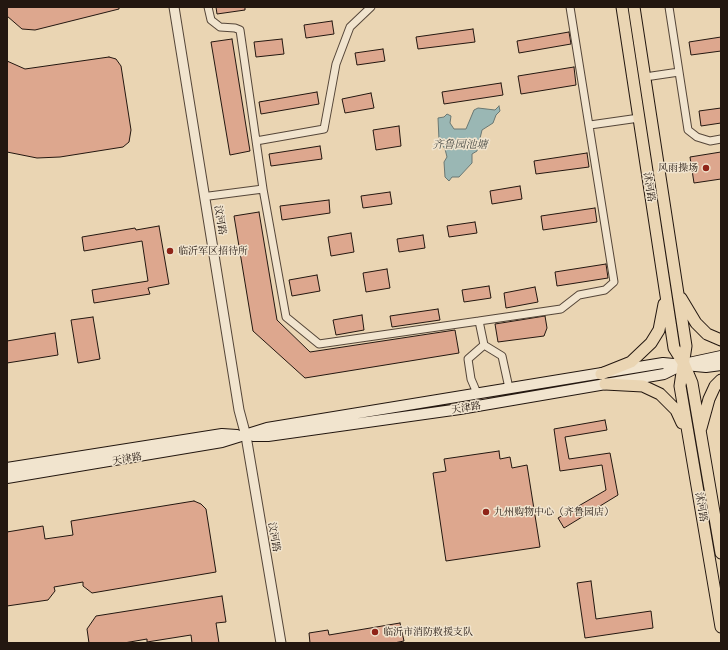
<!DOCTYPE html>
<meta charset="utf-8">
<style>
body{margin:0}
#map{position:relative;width:728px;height:650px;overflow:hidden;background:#ead5b3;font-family:"Libre Caslon Text",serif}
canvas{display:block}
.frame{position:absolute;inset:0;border:8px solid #231710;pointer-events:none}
</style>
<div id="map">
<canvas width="728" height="650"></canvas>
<div class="frame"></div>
</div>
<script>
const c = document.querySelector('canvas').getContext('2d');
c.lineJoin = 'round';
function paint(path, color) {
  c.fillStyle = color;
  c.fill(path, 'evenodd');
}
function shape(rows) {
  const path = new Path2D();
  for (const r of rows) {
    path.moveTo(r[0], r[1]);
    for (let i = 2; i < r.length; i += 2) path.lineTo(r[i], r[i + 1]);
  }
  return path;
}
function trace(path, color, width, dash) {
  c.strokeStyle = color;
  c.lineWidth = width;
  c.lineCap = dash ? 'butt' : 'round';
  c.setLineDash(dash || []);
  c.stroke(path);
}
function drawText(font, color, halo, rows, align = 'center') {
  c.font = font + ' "Libre Caslon Text","Noto Serif SC",serif';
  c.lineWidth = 3;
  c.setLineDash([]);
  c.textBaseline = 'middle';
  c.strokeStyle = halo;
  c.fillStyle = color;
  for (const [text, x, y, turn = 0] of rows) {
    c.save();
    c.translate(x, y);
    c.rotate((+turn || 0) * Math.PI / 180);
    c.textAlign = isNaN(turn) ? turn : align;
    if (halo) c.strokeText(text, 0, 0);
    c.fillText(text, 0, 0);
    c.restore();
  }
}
const water = shape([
 [499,106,500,111,496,115,493,123,482,130,477,151,472,154,472,163,459,177,452,177,449,181,445,177,444,162,447,157,445,149,439,140,438,118,444,117,447,114,451,116,450,123,454,129,466,129,474,110,478,108,495,110,499,106]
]);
paint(water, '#9ab7b4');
trace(water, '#6a7772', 1);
const building = shape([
 [7,7,119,7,119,9,35,30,22,29,7,16,7,7],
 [216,7,245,7,245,10,217,14,216,7],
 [332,21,334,34,306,38,304,25,332,21],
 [473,29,475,42,418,49,416,37,473,29],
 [569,32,571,44,519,53,517,41,569,32],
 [721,37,721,51,691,55,689,42,721,37],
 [232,39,250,151,230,155,211,42,232,39],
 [282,39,284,54,256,57,254,42,282,39],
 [383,49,385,61,357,65,355,53,383,49],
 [109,57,116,59,121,66,131,130,129,142,123,147,60,157,37,158,7,152,7,61,25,69,109,57],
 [574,67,576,85,521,94,518,76,574,67],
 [501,83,503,95,444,104,442,92,501,83],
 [317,92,319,104,261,114,259,102,317,92],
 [371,93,374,108,345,113,342,99,371,93],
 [721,108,721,123,701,126,699,111,721,108],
 [399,126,401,146,376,150,373,130,399,126],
 [320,146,322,159,271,166,269,154,320,146],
 [721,152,721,179,694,183,690,157,721,152],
 [587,153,589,167,536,174,534,161,587,153],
 [520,186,522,199,492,204,490,191,520,186],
 [390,192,392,204,363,208,361,196,390,192],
 [329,200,330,213,282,220,280,206,329,200],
 [595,208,597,222,543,230,541,216,595,208],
 [259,212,277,320,310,352,455,330,459,353,305,378,253,331,234,216,259,212],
 [475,222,477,233,449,237,447,226,475,222],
 [159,226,169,284,148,288,150,294,94,303,92,290,148,281,142,241,84,251,82,237,135,228,136,230,159,226],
 [351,233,354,252,331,256,328,237,351,233],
 [423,235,425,248,399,252,397,239,423,235],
 [606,264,608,278,557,286,555,272,606,264],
 [387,269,390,288,366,292,363,273,387,269],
 [317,275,320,291,292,296,289,280,317,275],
 [489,286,491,298,464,302,462,290,489,286],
 [535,287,538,302,506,308,504,293,535,287],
 [438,309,440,320,392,327,390,316,438,309],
 [362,315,364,330,336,335,333,320,362,315],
 [545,316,547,328,544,336,498,342,495,324,545,316],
 [93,317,100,359,78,363,71,320,93,317],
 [55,333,58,355,7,363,7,341,55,333],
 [605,420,607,430,565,437,569,459,610,453,618,495,564,528,558,518,606,490,602,465,560,471,554,429,605,420],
 [499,451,500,459,510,457,512,468,527,465,540,547,446,561,433,473,446,471,444,459,499,451],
 [194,501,201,504,206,509,216,572,92,593,83,586,83,582,54,587,55,591,48,600,7,606,7,532,43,526,45,539,73,535,71,521,194,501],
 [591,581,596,619,651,611,653,628,585,638,577,583,591,581],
 [222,596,226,622,216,623,219,643,192,643,191,635,147,642,147,639,124,643,89,643,87,629,96,616,222,596],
 [400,623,404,641,394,643,310,643,309,633,328,630,329,635,400,623]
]);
paint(building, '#dda78e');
trace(building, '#231710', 1);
const minor = shape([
 [208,7,211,20,220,27,235,28,240,30,263,189],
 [669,7,688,130,697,137,710,141,721,139],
 [645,77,679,72],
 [590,125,639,118],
 [256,141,324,129,336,64,350,27,371,7],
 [209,196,263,189,286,317,319,344,479,321,484,345,468,359,471,379,477,393],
 [479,321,561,309,579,295,605,290,614,282,570,7],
 [484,345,502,356,509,388]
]);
const tertiary = shape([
 [174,7,239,410,246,436,281,643]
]);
const secondary = shape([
 [253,436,268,436,460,409,664,374,684,364,721,356],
 [7,468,222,434,237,435],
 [7,478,222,442,267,428,663,363,706,367,721,365]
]);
const primary = shape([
 [622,7,674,348,684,364,692,383,721,553],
 [634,7,686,346,680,386,721,627],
 [681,298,696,323,707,334,721,340],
 [601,374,631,362,651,343,659,330,664,304],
 [605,384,643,386,660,394,676,410,682,423],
 [701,428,709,399,715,386,721,380]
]);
trace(minor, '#554639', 9);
trace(tertiary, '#554639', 11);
trace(secondary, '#231710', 12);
trace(primary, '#231710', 13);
trace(minor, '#f1e4ce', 7);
trace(tertiary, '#f1e4ce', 9);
trace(secondary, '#f1e4ce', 10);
trace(primary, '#ead5b3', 11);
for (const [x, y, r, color] of [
 [706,168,4,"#8f2418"],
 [170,251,4,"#8f2418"],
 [486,512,4,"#8f2418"],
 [375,632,4,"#8f2418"]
]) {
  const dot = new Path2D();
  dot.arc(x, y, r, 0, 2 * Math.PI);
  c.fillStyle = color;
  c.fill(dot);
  trace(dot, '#f1e4ce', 1.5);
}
drawText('10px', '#231710', '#f1e4ce', [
 ["风雨操场",698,168,"right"],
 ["临沂军区招待所",178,251],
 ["九州购物中心（齐鲁园店）",494,512],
 ["临沂市消防救援支队",383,632]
], 'left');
drawText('10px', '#231710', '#f1e4ce', [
 ["沭河路",649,187,81],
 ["汶河路",220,220,81],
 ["天津路",466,408,-9],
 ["天津路",127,459,-10],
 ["沭河路",701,507,80],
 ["汶河路",274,537,80]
]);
drawText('italic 11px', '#4d4f49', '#f1e4ce', [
 ["齐鲁园池塘",460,145]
]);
</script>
